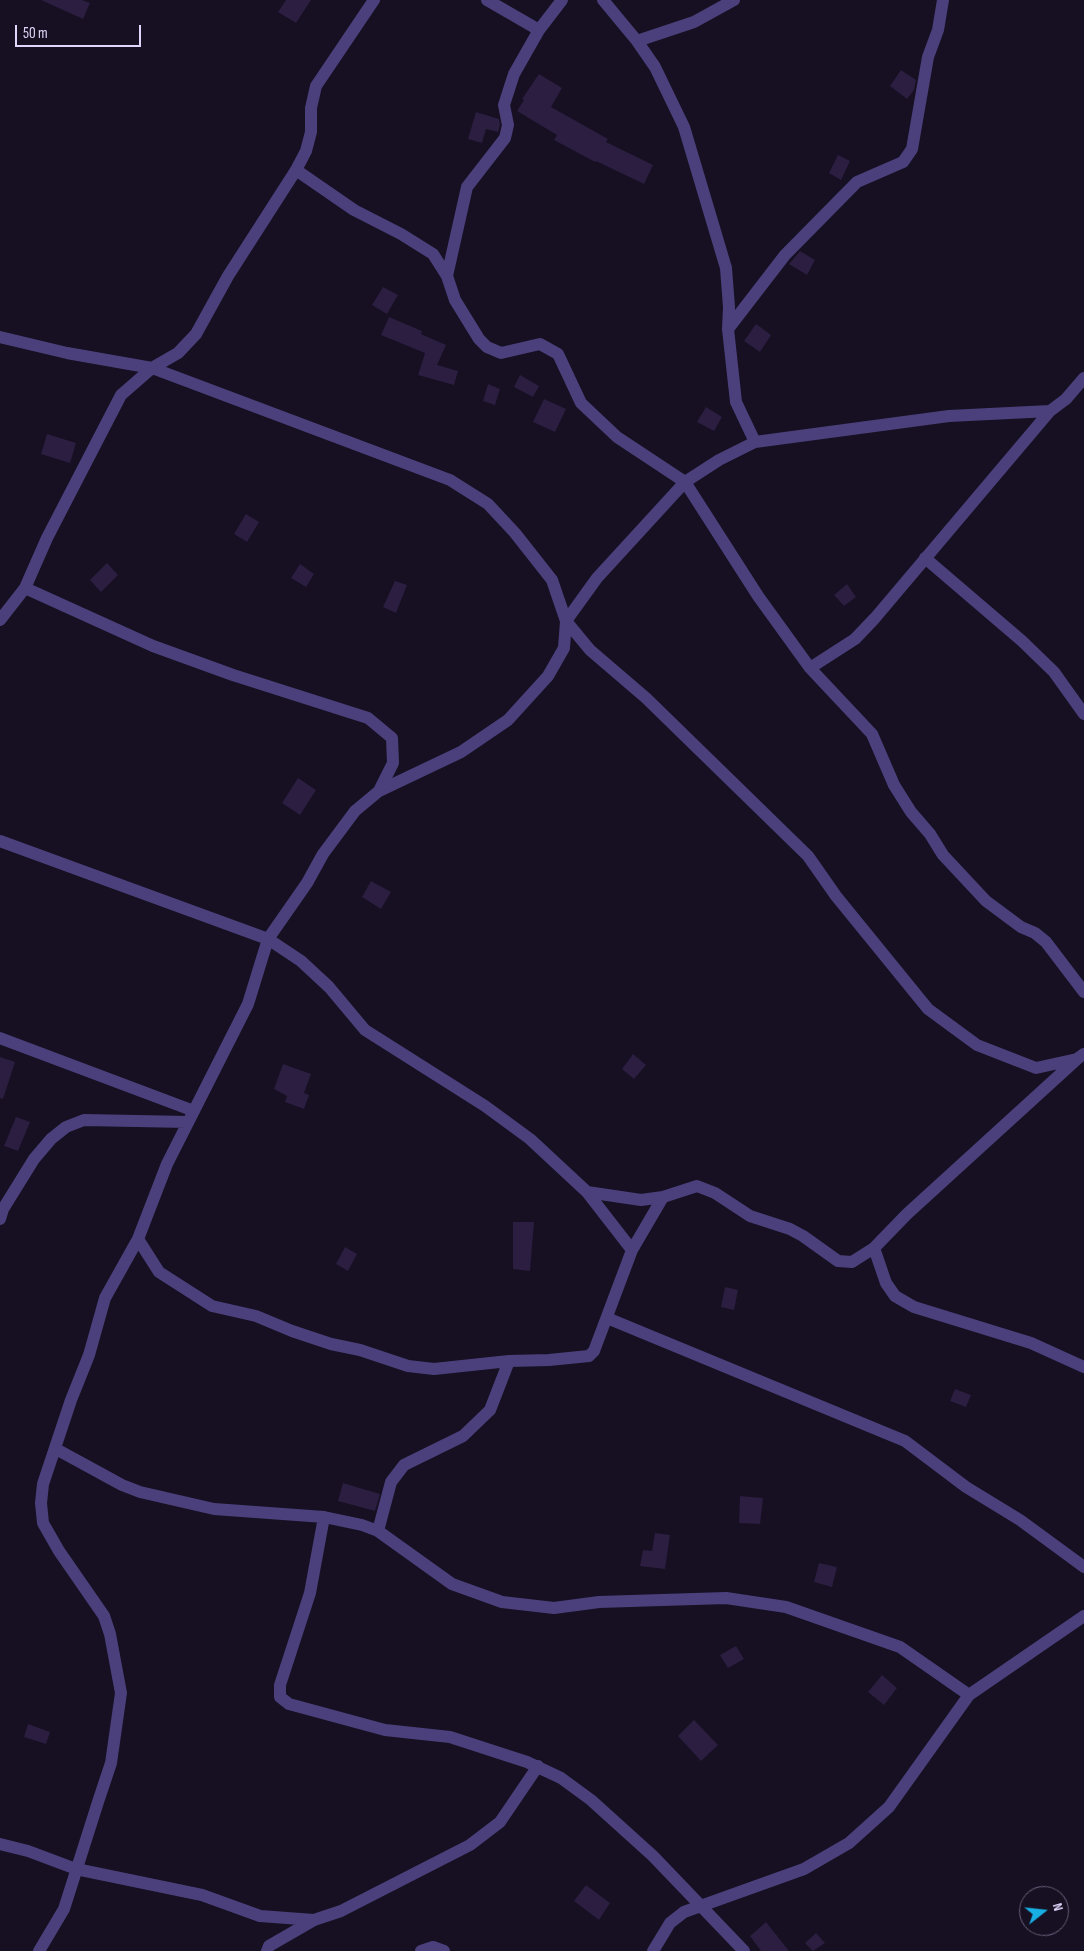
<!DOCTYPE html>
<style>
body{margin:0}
#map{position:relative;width:1084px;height:1951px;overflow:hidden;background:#161022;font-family:"Sofia Sans Condensed",sans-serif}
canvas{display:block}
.north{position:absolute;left:1019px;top:1886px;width:50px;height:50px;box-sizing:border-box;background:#161022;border:1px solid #675f79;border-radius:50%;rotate:74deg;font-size:14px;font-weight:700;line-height:20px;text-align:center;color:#e0d6fb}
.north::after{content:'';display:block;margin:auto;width:18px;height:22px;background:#18afe4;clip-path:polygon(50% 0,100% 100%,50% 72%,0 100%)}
.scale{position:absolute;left:15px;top:25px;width:126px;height:22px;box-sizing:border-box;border:2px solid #e0d6fb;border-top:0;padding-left:6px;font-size:15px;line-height:18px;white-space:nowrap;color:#e0d6fb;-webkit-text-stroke:4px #161022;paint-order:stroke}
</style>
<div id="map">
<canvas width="1084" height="1951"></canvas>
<div class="north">N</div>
<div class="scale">50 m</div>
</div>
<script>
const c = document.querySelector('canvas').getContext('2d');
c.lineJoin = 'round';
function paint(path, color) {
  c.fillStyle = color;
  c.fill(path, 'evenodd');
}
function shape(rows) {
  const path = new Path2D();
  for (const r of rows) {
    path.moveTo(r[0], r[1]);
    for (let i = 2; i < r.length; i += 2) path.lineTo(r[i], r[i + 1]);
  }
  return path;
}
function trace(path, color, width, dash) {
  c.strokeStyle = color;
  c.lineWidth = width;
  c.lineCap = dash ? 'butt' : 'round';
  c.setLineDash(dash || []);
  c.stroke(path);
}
paint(shape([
 [41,0,82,0,90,3,83,19],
 [286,0,311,0,296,23,278,12],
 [901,70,916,80,914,90,907,99,890,86],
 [539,74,562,88,551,107,608,139,606,142,653,165,644,184,596,161,595,162,554,140,557,135,517,111,524,100,522,99],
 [476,112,499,119,500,125,498,132,486,129,482,143,468,139],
 [838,155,850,161,841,180,829,173],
 [800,251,815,260,807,275,789,264],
 [383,287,398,295,387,314,372,305],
 [389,317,422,331,421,334,446,345,437,365,458,371,454,385,418,375,425,353,381,335],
 [756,324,771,335,760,352,744,341],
 [520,375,539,386,533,397,514,387],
 [488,384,500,389,495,405,483,401],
 [544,399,566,409,555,432,533,422],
 [706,407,722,417,714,431,697,422],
 [47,434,76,443,70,463,41,454],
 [246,514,259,522,247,542,234,534],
 [107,563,118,575,101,592,90,580],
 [300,564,314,574,306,587,291,578],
 [395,581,407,585,396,613,383,607],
 [847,584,856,597,844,606,834,595],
 [298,778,316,790,300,815,282,803],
 [371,881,391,892,381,909,362,897],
 [633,1054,646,1065,634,1079,622,1069],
 [0,1057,15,1062,3,1099,0,1098],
 [283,1064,311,1074,304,1093,309,1095,304,1109,285,1102,287,1096,274,1089],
 [16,1117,30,1122,18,1151,4,1146],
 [513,1222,534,1222,530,1271,513,1269],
 [345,1247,357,1254,348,1271,336,1264],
 [725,1287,738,1290,734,1310,721,1307],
 [955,1389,971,1395,966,1407,950,1401],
 [343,1483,380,1494,375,1511,338,1501],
 [740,1496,763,1498,760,1524,739,1523],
 [655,1533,670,1535,665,1569,640,1566,643,1550,652,1551],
 [819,1563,837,1567,832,1587,814,1582],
 [736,1646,744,1659,728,1668,720,1655],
 [882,1675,897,1688,884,1705,868,1692],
 [694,1720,718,1745,701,1761,678,1736],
 [28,1724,50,1732,46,1744,24,1737],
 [586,1885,610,1903,599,1920,574,1901],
 [766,1922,789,1951,761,1951,750,1936],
 [816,1933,825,1943,813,1951,805,1943]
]), '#2b1e41');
trace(shape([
 [374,0,316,86,311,108,311,132,306,151,296,170,354,210,401,234,433,254,447,276,455,300,479,339,487,347,501,353,540,344,558,354,581,403,617,437,685,482,758,596,810,668,872,734,894,785,911,812,930,834,943,855,986,901,1021,927,1035,933,1046,942,1084,992],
 [487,0,539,30],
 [603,0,637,41,655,67,684,127,726,268,729,307,728,329,736,402,755,442],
 [637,41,694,22,734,0],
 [296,170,228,276,196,334,178,353,152,368,121,395,47,538,25,588,153,646,233,675,368,718,392,738,393,763,379,791],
 [447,276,467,187,505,138,508,125,504,105,514,74,539,30,562,0],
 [728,329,785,255,857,182,903,162,912,149,928,57,938,30,943,0],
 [0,337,67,353,152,368,450,480,488,504,515,533,552,580,566,621,590,650,646,698,808,856,836,896,928,1009,977,1045,1036,1068,1077,1059,1084,1054],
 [925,558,1022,641,1054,672,1084,714],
 [0,620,25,588],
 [810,668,855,639,875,618,1050,411],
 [0,841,268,939,301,961,329,987,365,1030,485,1106,530,1139,587,1192,641,1200,663,1197,697,1186,715,1193,750,1216,790,1229,803,1236,838,1261,852,1262,874,1248,907,1214,1076,1060],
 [0,1038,194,1111],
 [587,1192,632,1250],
 [0,1219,3,1209,34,1159,51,1139,66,1127,84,1120,188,1122],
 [138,1239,159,1272,212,1306,256,1316,292,1331,331,1344,360,1350,408,1366,434,1369,509,1361],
 [874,1248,886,1283,895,1296,914,1307,1031,1343,1084,1367],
 [607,1318,905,1441,966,1487,1020,1520,1084,1567],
 [56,1449,122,1485,140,1492,214,1509,324,1517,362,1525,378,1531,452,1584,502,1602,554,1608,599,1602,726,1598,786,1607,900,1647,969,1695],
 [324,1517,310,1593,280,1685,280,1697,289,1704,385,1730,450,1737,527,1762,561,1778,591,1800,653,1856,744,1951],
 [378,1531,391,1482,404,1465,463,1436,490,1410,509,1361,549,1360,589,1356,594,1351,632,1250,663,1197],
 [0,1844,28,1851,76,1869,202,1895,260,1916,314,1920],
 [39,1951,64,1909,98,1802,111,1763,121,1693,110,1634,104,1616,59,1551,43,1523,41,1503,43,1484,71,1400,89,1355,105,1298,138,1239,167,1164,248,1004,268,939,307,883,323,854,355,811,379,791,461,752,508,720,548,676,564,648,566,621,597,578,685,482,719,460,755,442,949,416,1050,411,1066,399,1084,378],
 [267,1951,269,1946,314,1920,341,1911,470,1845,500,1822,538,1766],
 [421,1951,433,1947,444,1951],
 [653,1951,670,1923,684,1912,804,1869,849,1843,889,1807,969,1695,1084,1616]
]), '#4c407c', 12);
</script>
